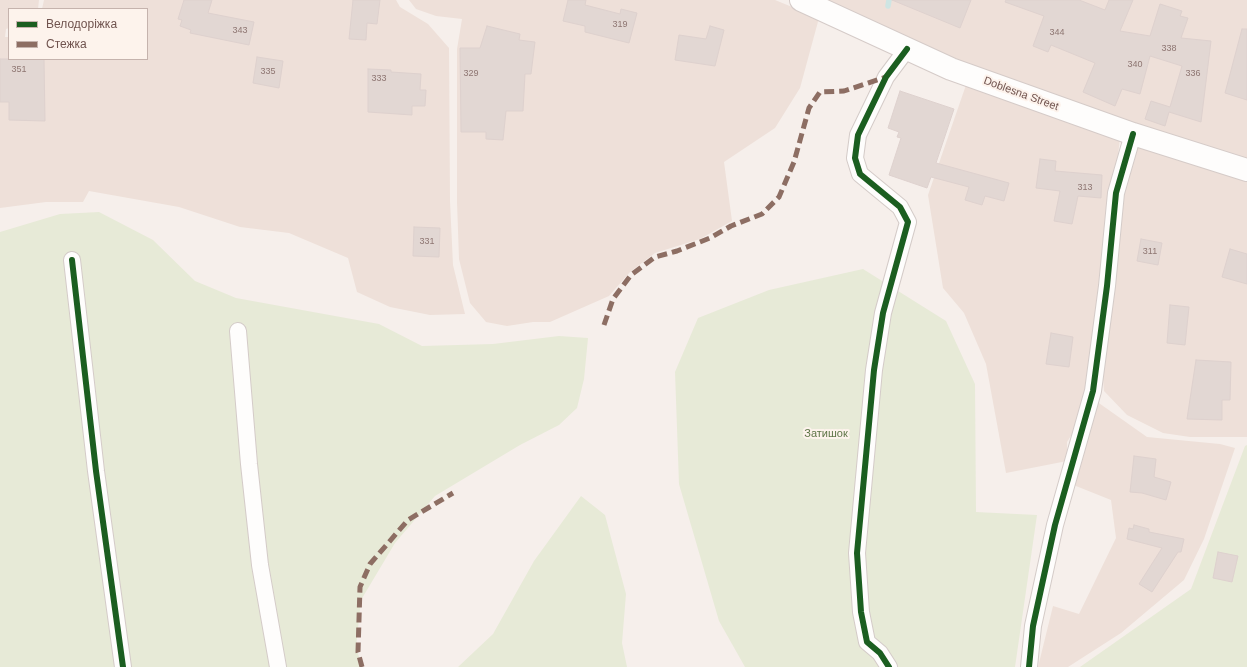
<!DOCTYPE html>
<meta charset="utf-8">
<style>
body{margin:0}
#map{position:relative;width:1247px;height:667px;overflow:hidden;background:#f6efeb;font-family:Arial,sans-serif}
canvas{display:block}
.legend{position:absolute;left:8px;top:8px;width:140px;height:52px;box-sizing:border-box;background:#fdf3ec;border:1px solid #c5b3ad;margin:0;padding:5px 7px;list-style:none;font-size:12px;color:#70534e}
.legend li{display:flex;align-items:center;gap:8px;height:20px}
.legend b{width:20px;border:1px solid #c5b3ad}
</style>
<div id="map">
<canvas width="1247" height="667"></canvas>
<ul class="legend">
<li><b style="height:5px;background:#1b5e20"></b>Велодоріжка</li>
<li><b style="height:5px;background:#8d6e63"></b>Стежка</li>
</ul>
</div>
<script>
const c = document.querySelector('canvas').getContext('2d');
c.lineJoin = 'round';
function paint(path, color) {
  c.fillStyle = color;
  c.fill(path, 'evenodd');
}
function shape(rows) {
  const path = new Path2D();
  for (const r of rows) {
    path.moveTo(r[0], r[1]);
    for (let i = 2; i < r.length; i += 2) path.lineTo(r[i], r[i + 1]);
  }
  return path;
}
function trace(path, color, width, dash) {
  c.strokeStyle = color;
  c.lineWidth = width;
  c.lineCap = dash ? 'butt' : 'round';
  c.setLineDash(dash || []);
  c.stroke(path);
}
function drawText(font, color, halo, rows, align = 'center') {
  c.font = font + ' Arial,sans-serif';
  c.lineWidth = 4;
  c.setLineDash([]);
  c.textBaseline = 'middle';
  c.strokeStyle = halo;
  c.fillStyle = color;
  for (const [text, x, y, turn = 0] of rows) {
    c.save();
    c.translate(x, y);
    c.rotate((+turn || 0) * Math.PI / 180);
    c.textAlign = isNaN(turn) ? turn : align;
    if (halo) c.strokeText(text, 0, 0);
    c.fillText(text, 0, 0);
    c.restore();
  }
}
paint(shape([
 [0,0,39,0,38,9,9,9,9,28,6,29,5,37,9,37,9,59,147,59,147,9,42,9,44,0,396,0,400,7,428,24,449,48,450,201,453,265,465,314,430,315,390,307,357,292,348,258,289,233,240,227,179,207,89,191,83,202,46,202,0,208],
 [409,0,775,0,819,18,800,88,775,128,724,162,732,221,700,239,655,253,630,272,609,296,550,322,533,322,507,326,486,322,470,303,459,259,457,202,457,49,462,19,436,16,416,9],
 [815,0,1247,0,1247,164,1002,80],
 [966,85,1120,138,1097,338,1077,426,1067,442,1067,461,1006,473,986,364,964,313,943,288,928,195],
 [1138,144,1247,179,1247,437,1190,437,1163,433,1127,415,1104,391,1101,355,1120,194],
 [1096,401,1147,437,1220,444,1235,448,1204,539,1184,580,1121,633,1068,667,1038,667,1053,606,1079,614,1116,538,1111,500,1071,484]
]), '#eee0d9');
paint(shape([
 [99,212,153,240,195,281,236,298,379,324,422,346,493,344,559,336,588,338,584,379,577,408,559,425,520,445,435,496,395,543,361,600,356,647,362,667,0,667,0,232,60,214],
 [863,269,946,321,975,384,976,512,1037,515,1015,667,745,667,719,621,679,484,675,372,698,318,769,290],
 [1247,445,1247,667,1080,667,1191,589,1245,446],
 [581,496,605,515,626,594,622,643,627,667,458,667,493,634,534,561]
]), '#e7ead7');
trace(shape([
 [888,6,889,0]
]), '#cee5e3', 5.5);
const building = shape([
 [184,0,212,0,208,13,254,22,249,45,190,33,191,30,180,26,182,20,178,19,184,0],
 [353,0,380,0,377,24,367,23,366,40,349,39,353,0],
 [568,0,586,0,585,5,620,14,621,9,637,13,629,43,585,32,585,26,563,21,568,0],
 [892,0,971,0,960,28,892,0],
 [1006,0,1079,0,1105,10,1109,0,1133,0,1120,31,1150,36,1160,4,1182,11,1180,16,1188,18,1181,38,1211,41,1201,122,1169,112,1165,126,1145,119,1151,101,1170,107,1182,66,1150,56,1140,94,1122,89,1115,106,1083,92,1095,63,1051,45,1048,52,1033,46,1044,16,1005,2,1006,0],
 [487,26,520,34,519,40,535,42,531,74,525,74,523,111,506,111,503,140,486,139,486,132,461,132,460,48,480,48,487,26],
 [710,26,724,30,715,66,675,60,679,35,706,39,710,26],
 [1242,29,1247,29,1247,100,1225,93,1242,29],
 [257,57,283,61,279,88,253,83,257,57],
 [0,59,44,59,45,121,9,120,9,102,0,102,0,59],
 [368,69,391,70,391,72,421,74,420,90,426,90,425,106,412,106,412,115,368,112,368,69],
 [900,91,954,109,936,163,1009,183,1004,201,985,196,982,205,965,200,969,187,931,177,927,188,889,175,901,138,897,137,899,132,888,128,900,91],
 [1040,159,1056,161,1055,171,1102,175,1101,198,1078,196,1072,224,1054,221,1060,191,1036,188,1040,159],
 [414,227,440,228,439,257,413,256,414,227],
 [1141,239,1162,243,1158,265,1137,261,1141,239],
 [1230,249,1247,254,1247,284,1222,277,1230,249],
 [1170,305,1189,307,1185,345,1167,343,1170,305],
 [1051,333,1073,337,1069,367,1046,364,1051,333],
 [1196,360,1231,362,1230,400,1222,400,1222,420,1187,419,1196,360],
 [1134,456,1156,459,1154,477,1171,482,1166,500,1142,493,1130,492,1134,456],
 [1134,525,1149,529,1149,532,1184,539,1181,552,1178,552,1152,592,1139,584,1162,548,1127,539,1129,528,1133,529,1134,525],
 [1218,552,1238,556,1232,582,1213,578,1218,552]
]);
paint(building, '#e2d7d3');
trace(building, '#ded1ce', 1);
const street = shape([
 [72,260,96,471,123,667],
 [238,331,249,464,260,565,278,667],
 [889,667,880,653,867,642,861,612,857,553,874,370,883,313,908,222,900,207,860,174,855,158,858,135,886,77,907,49],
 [1029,667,1033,626,1055,525,1093,391,1107,286,1116,193,1133,134]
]);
const secondary = shape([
 [801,0,951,69,1133,134,1247,170]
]);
trace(street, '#d4cbc8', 18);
trace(secondary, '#d5cbc8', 24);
trace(street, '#fefdfc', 16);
trace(secondary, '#fefdfc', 22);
trace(shape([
 [604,325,613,299,631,275,655,257,677,251,710,238,731,226,762,214,779,197,794,162,809,108,820,92,844,91,886,77],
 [362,667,358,652,360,587,370,564,408,520,453,493]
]), '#8d6e63', 5, [10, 5]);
trace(shape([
 [72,260,96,471,123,667],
 [889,667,880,653,867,642,861,612,857,553,874,370,883,313,908,222,900,207,860,174,855,158,858,135,886,77,907,49],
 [1029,667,1033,626,1055,525,1093,391,1107,286,1116,193,1133,134]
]), '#1b5e20', 6);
drawText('9px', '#8e7672', null, [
 ["319",620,25],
 ["343",240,31],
 ["344",1057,33],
 ["338",1169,49],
 ["340",1135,65],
 ["351",19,70],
 ["335",268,72],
 ["329",471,74],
 ["336",1193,74],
 ["333",379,79],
 ["313",1085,188],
 ["331",427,242],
 ["311",1150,252]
]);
drawText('11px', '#70534e', '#fdf3ec', [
 ["Doblesna Street",1021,94,20]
]);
drawText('11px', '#5e7547', '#fdf3ec', [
 ["Затишок",826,434]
]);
</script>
